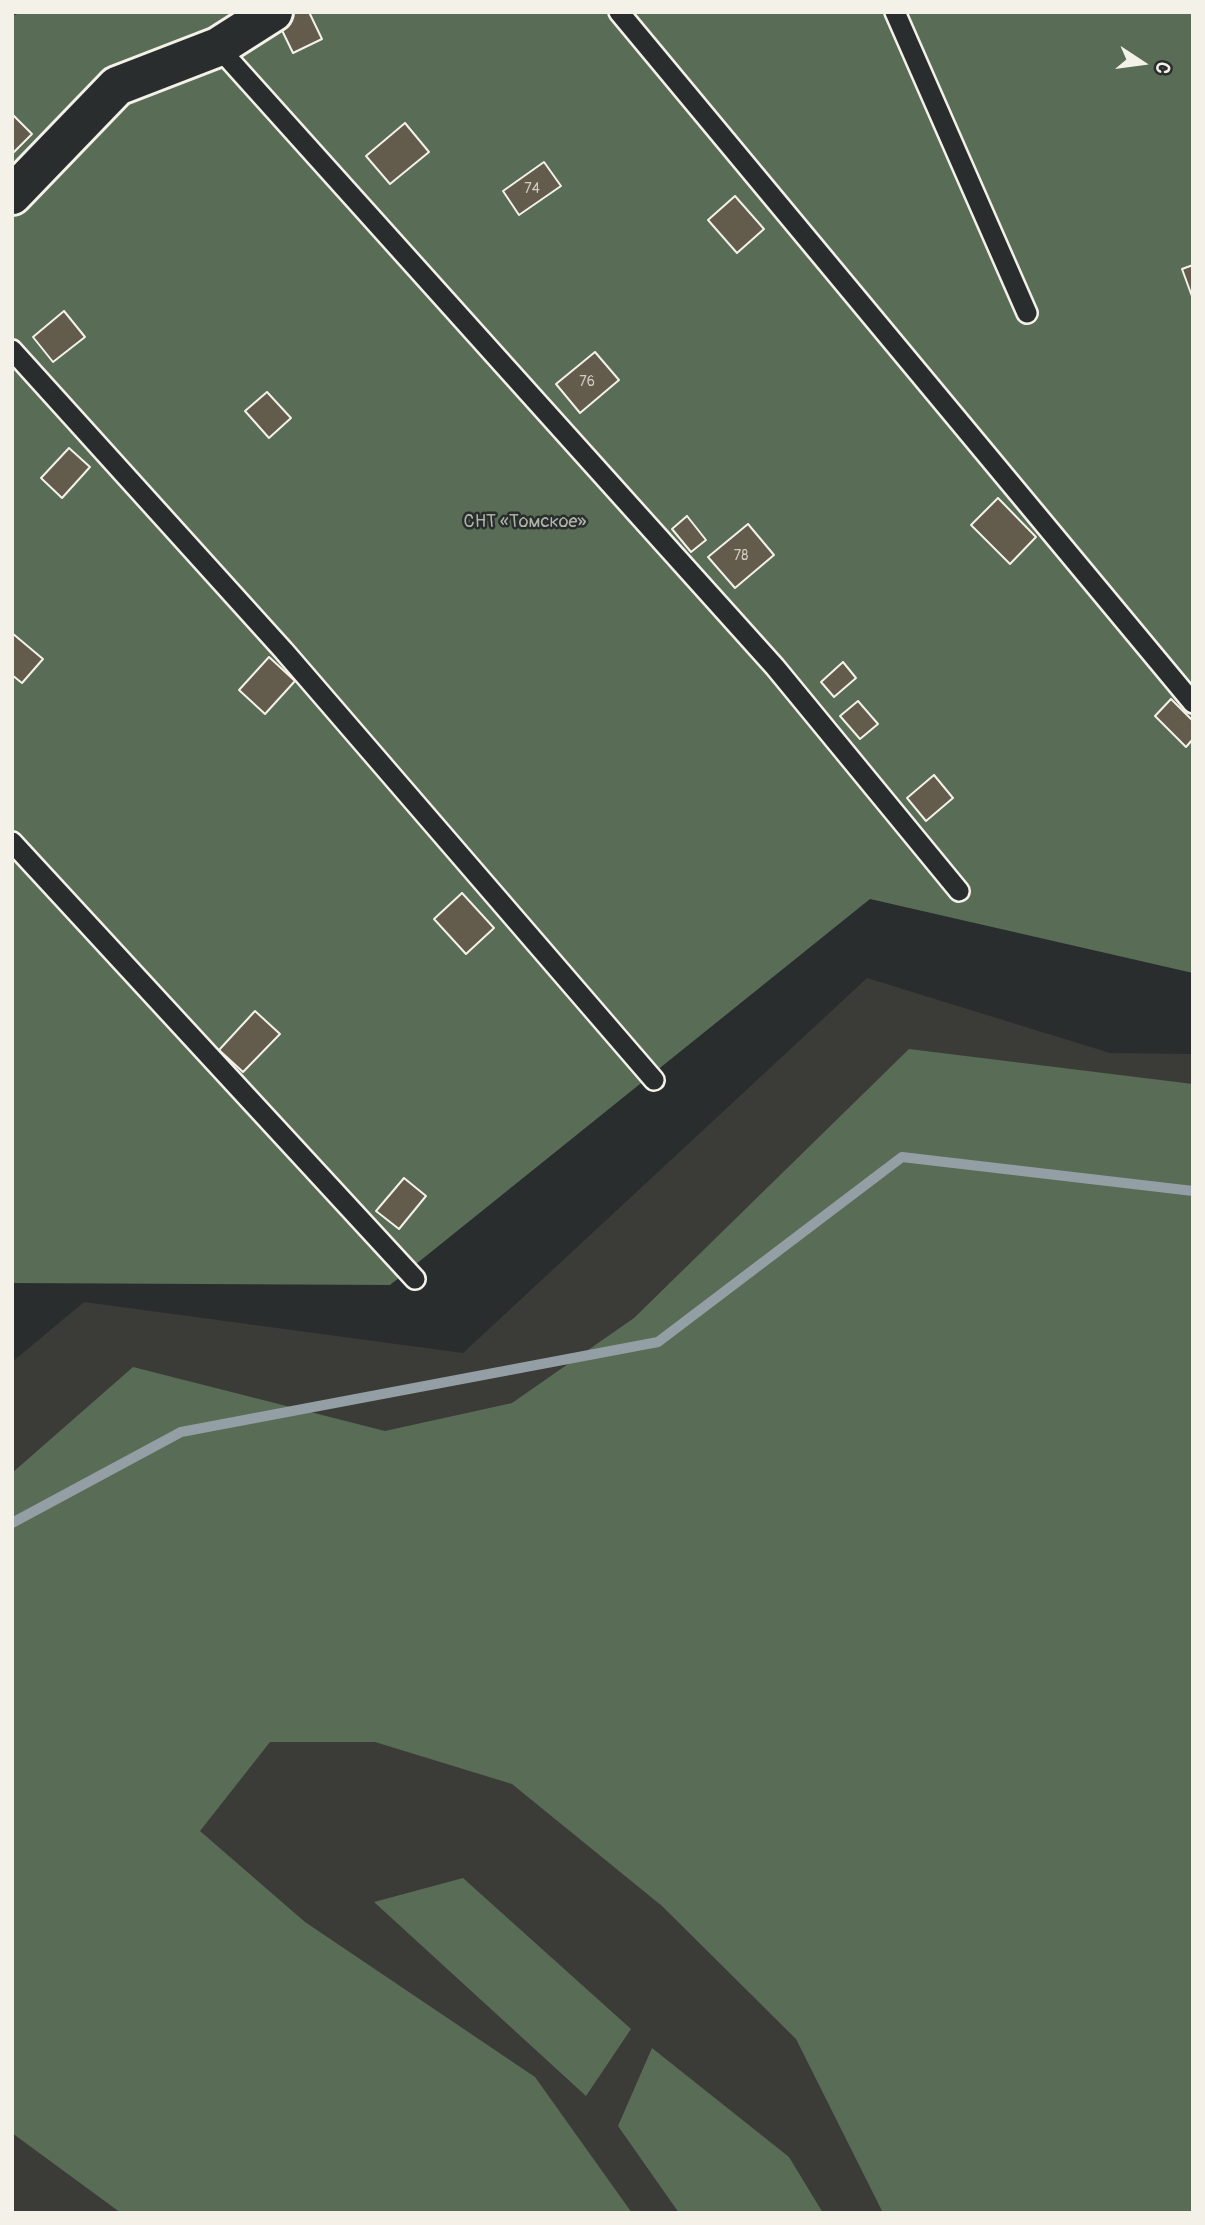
<!DOCTYPE html>
<meta charset="utf-8">
<style>
body{margin:0}
#map{position:relative;width:1205px;height:2225px;overflow:hidden;background:#2a2d2e;font-family:Pangolin,sans-serif}
canvas{display:block}
.frame{position:absolute;inset:0;border:14px solid #f4f1e8;pointer-events:none}
.north{position:absolute;left:1107px;top:28px;width:70px;height:70px;-webkit-text-stroke:5px #2a2d2e;paint-order:stroke;rotate:103deg;font-size:19px;font-weight:700;line-height:28px;text-align:center;color:#f4f1e8}
.north::after{content:'';display:block;margin:auto;width:24px;height:32px;background:#f4f1e8;clip-path:polygon(50% 0,100% 100%,50% 72%,0 100%)}
</style>
<div id="map">
<canvas width="1205" height="2225"></canvas>
<div class="frame"></div>
<div class="north">С</div>
</div>
<script>
const c = document.querySelector('canvas').getContext('2d');
c.lineJoin = 'round';
function paint(path, color) {
  c.fillStyle = color;
  c.fill(path, 'evenodd');
}
function shape(rows) {
  const path = new Path2D();
  for (const r of rows) {
    path.moveTo(r[0], r[1]);
    for (let i = 2; i < r.length; i += 2) path.lineTo(r[i], r[i + 1]);
  }
  return path;
}
function trace(path, color, width, dash) {
  c.strokeStyle = color;
  c.lineWidth = width;
  c.lineCap = dash ? 'butt' : 'round';
  c.setLineDash(dash || []);
  c.stroke(path);
}
function drawText(font, color, halo, rows, align = 'center') {
  c.font = font + ' Pangolin,sans-serif';
  c.lineWidth = 5;
  c.setLineDash([]);
  c.textBaseline = 'middle';
  c.strokeStyle = halo;
  c.fillStyle = color;
  for (const [text, x, y, turn = 0] of rows) {
    c.save();
    c.translate(x, y);
    c.rotate((+turn || 0) * Math.PI / 180);
    c.textAlign = isNaN(turn) ? turn : align;
    if (halo) c.strokeText(text, 0, 0);
    c.fillText(text, 0, 0);
    c.restore();
  }
}
paint(shape([
 [867,978,1110,1053,1193,1054,1193,2213,12,2213,12,1362,84,1302,463,1353]
]), '#3b3b37');
paint(shape([
 [22,12,1193,12,1193,973,870,899,390,1285,12,1283,12,16],
 [909,1049,1193,1084,1193,2213,883,2213,796,2039,662,1906,512,1784,375,1742,270,1742,200,1831,305,1922,535,2077,632,2213,121,2213,12,2133,12,1473,133,1367,385,1431,512,1403,634,1318],
 [463,1878,631,2029,586,2096,374,1902],
 [652,2048,789,2157,823,2213,679,2213,618,2126]
]), '#586c56');
trace(shape([
 [12,1523,181,1432,658,1342,902,1157,1193,1191]
]), '#939fa4', 10);
const building = shape([
 [293,12,309,12,322,39,293,53,277,20,293,12],
 [12,114,32,134,12,154,12,114],
 [405,123,429,152,390,184,366,156,405,123],
 [544,162,561,186,519,215,503,191,544,162],
 [735,196,764,229,737,253,708,220,735,196],
 [1193,265,1193,299,1182,269,1193,265],
 [64,311,85,337,53,362,33,337,64,311],
 [595,352,619,380,580,413,556,384,595,352],
 [267,392,291,418,269,438,245,411,267,392],
 [69,448,90,467,62,498,41,478,69,448],
 [998,498,1036,537,1010,564,971,525,998,498],
 [687,516,706,540,691,552,672,529,687,516],
 [748,524,774,555,735,588,708,557,748,524],
 [12,633,43,659,22,683,12,675,12,633],
 [269,657,295,681,265,714,239,690,269,657],
 [843,662,856,678,834,697,821,682,843,662],
 [1171,699,1193,721,1193,739,1186,747,1155,716,1171,699],
 [858,701,878,724,860,739,840,716,858,701],
 [934,775,953,798,926,821,907,798,934,775],
 [462,893,494,928,466,954,434,919,462,893],
 [255,1011,280,1034,243,1072,219,1050,255,1011],
 [404,1178,426,1196,399,1229,376,1211,404,1178]
]);
paint(building, '#635b4b');
trace(building, '#f4f1e8', 2);
const lane = shape([
 [619,12,1193,703],
 [895,12,1027,313],
 [218,47,775,667,959,891],
 [12,350,284,651,654,1080],
 [12,842,415,1279]
]);
const street = shape([
 [12,195,117,86,218,47,273,12]
]);
trace(lane, '#f4f1e8', 24);
trace(street, '#f4f1e8', 44);
trace(lane, '#2a2d2e', 19);
trace(street, '#2a2d2e', 38);
drawText('14px', '#d0ccc1', null, [
 ["74",532,189],
 ["76",587,382],
 ["78",741,556]
]);
drawText('18px', '#aeb5a6', '#2a2d2e', [
 ["СНТ «Томское»",525,522]
]);
</script>
